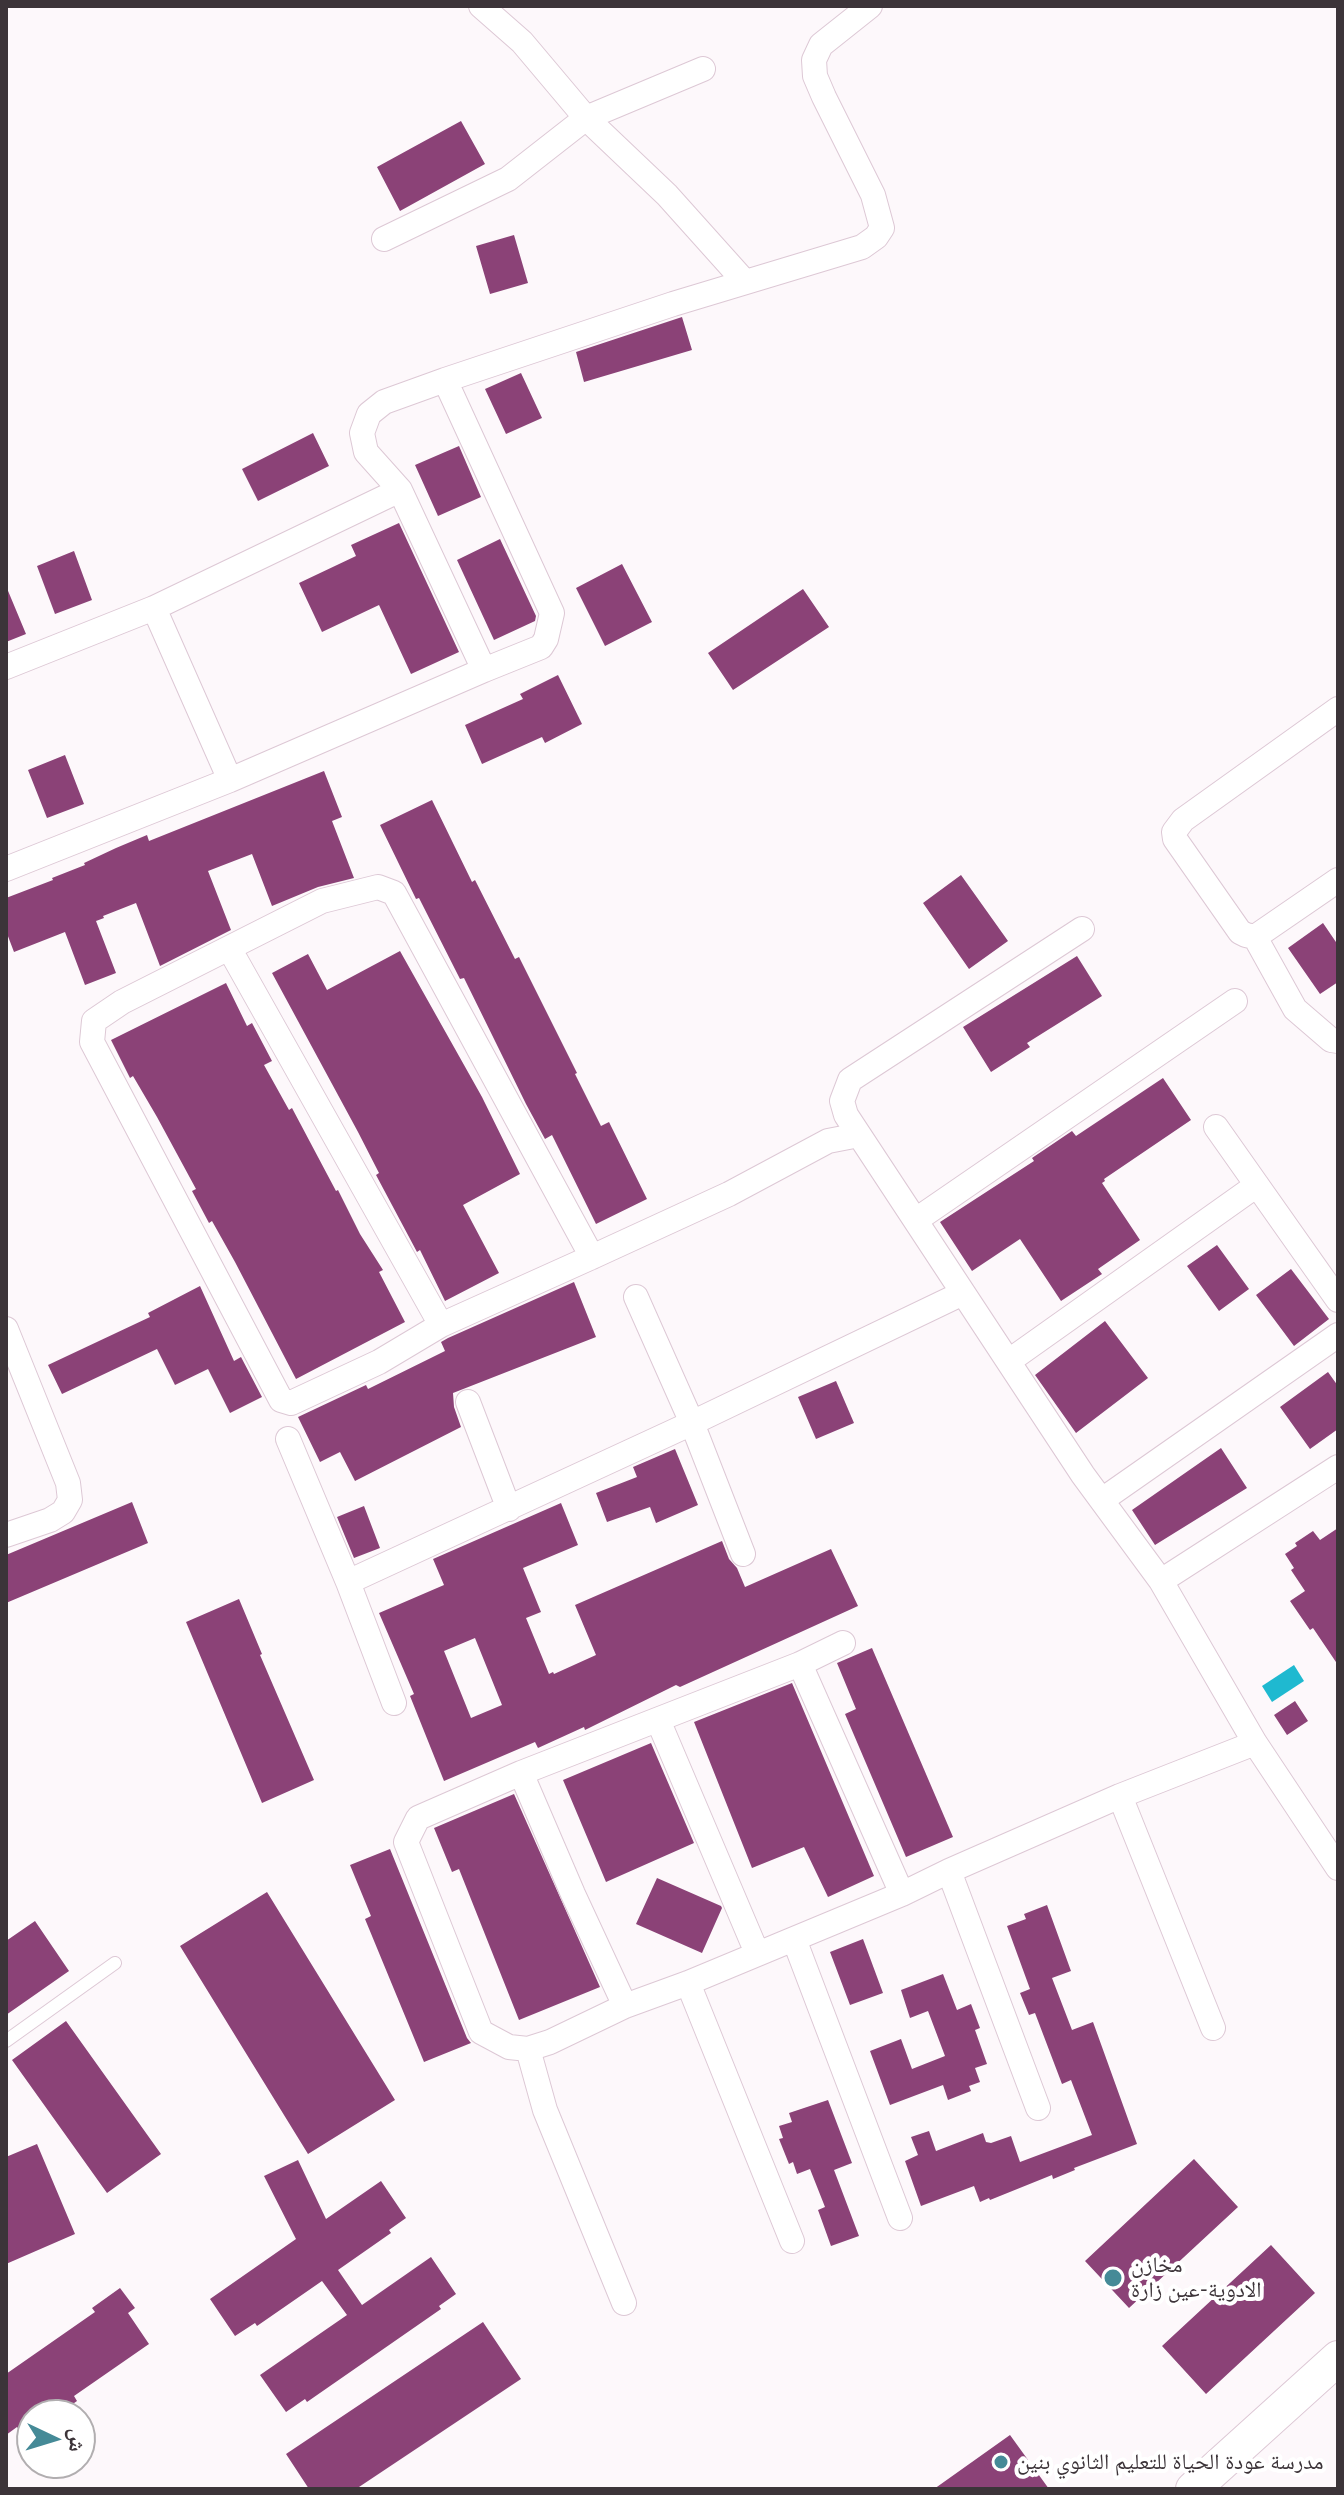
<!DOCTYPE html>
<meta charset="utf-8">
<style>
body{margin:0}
#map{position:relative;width:1344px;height:2495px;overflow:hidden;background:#fdf8fb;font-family:Lato,"Noto Naskh Arabic",sans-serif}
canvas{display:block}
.frame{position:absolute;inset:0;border:8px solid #3c3439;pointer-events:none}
.north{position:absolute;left:16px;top:2399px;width:80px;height:80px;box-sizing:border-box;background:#fff;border:2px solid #b1aeb0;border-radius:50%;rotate:94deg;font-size:22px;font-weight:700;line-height:32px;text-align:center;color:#3c3439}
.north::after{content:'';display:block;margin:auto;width:28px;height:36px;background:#458a97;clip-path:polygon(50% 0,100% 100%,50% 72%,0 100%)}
</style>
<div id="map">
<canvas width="1344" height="2495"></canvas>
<div class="frame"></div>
<div class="north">ش</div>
</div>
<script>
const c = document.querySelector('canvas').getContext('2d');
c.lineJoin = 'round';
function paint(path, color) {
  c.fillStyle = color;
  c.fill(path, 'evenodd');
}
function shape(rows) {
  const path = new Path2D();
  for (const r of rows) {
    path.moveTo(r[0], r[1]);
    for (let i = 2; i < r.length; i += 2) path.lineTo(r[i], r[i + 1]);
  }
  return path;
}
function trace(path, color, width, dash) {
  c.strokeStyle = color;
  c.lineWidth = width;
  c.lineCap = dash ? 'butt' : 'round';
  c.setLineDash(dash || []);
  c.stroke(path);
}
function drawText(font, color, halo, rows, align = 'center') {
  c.font = font + ' Lato,"Noto Naskh Arabic",sans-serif';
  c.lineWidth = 8;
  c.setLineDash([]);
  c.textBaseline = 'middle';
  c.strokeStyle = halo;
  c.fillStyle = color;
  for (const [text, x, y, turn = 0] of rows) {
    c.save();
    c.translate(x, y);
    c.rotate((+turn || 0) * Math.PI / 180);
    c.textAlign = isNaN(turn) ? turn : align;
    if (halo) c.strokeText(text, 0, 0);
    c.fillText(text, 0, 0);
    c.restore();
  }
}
paint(shape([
 [1294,1665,1304,1681,1272,1702,1262,1686]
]), '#1fb9d0');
paint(shape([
 [461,121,485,164,400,211,377,167],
 [514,235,528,283,490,294,476,246],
 [682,317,692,350,584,382,576,352],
 [521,373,542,418,506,434,485,389],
 [313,433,329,466,258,501,242,469],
 [459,446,481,497,438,516,415,465],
 [399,523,459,652,411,674,379,605,322,632,299,583,356,556,351,545],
 [500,539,536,616,535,621,494,640,457,560],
 [74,551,92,600,55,614,37,566],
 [622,564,652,622,605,646,576,588],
 [6,586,26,634,6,642],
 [803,589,829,627,733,690,708,653],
 [558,675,582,724,545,743,542,737,482,764,465,725,523,699,520,694],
 [65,755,84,804,47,818,28,770],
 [324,771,342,817,332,821,354,878,318,887,272,906,252,854,208,871,231,930,160,966,136,903,103,916,104,918,96,921,116,973,85,985,65,932,14,952,6,931,6,898,53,880,52,878,85,865,84,863,116,848,147,835,149,841],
 [432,800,472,882,475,880,515,959,519,957,577,1073,575,1074,601,1126,609,1122,647,1199,596,1224,552,1135,545,1139,526,1104,464,978,460,979,419,898,416,899,380,825],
 [961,875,1008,941,969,969,923,903],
 [1323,923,1338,945,1338,982,1320,994,1288,948],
 [400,951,482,1097,520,1174,463,1205,499,1273,445,1301,420,1250,417,1252,376,1175,379,1173,358,1132,272,973,308,954,327,990],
 [1077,956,1102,996,1027,1043,1030,1047,991,1072,963,1027],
 [226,983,247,1026,252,1023,272,1061,264,1065,289,1110,292,1108,336,1191,338,1190,360,1234,383,1270,379,1272,405,1322,296,1379,235,1262,212,1221,209,1223,192,1191,196,1189,157,1117,133,1076,130,1078,111,1040],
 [1163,1078,1191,1120,1104,1179,1105,1181,1102,1183,1140,1240,1098,1269,1102,1274,1061,1301,1020,1239,972,1271,940,1222,1034,1161,1032,1158,1072,1131,1076,1136],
 [1217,1245,1249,1289,1219,1311,1187,1266],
 [1291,1269,1329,1319,1294,1346,1256,1295],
 [574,1282,596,1337,453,1393,454,1407,461,1427,355,1481,340,1452,320,1462,298,1417,366,1385,368,1389,445,1351,441,1342,448,1338],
 [200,1286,234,1361,241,1357,262,1397,230,1413,208,1369,175,1385,157,1349,62,1394,48,1365,150,1317,148,1313],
 [1105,1321,1148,1378,1076,1433,1035,1375],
 [1328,1372,1338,1386,1338,1429,1310,1449,1280,1407],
 [836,1381,854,1423,816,1439,798,1397],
 [1221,1448,1247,1488,1155,1545,1132,1510],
 [675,1449,698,1505,656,1523,650,1507,607,1522,596,1493,637,1477,633,1467],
 [132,1502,148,1543,6,1603,6,1555],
 [561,1503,578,1545,523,1568,541,1612,526,1618,549,1674,553,1672,554,1674,596,1655,575,1605,722,1541,729,1559,737,1568,745,1587,831,1549,858,1606,680,1687,676,1685,585,1730,584,1727,538,1748,535,1742,444,1781,410,1696,414,1694,379,1613,444,1585,433,1559],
 [475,1638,502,1705,471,1718,444,1651],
 [364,1506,380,1548,354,1558,337,1517],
 [1338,1528,1338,1665,1313,1628,1310,1630,1290,1601,1305,1591,1291,1570,1294,1568,1285,1554,1297,1546,1295,1543,1313,1531,1320,1540],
 [239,1599,262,1654,260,1655,314,1780,262,1803,186,1622],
 [872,1648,953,1837,906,1857,845,1714,856,1709,837,1663],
 [792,1683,874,1876,828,1897,804,1847,752,1868,694,1722],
 [1295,1701,1308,1721,1287,1735,1274,1715],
 [651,1743,694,1843,606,1882,563,1780],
 [514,1794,600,1987,519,2020,459,1869,452,1872,434,1828],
 [390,1849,467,2038,471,2043,424,2062,365,1919,371,1916,350,1865],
 [657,1878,721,1906,722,1908,702,1953,636,1924],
 [267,1892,395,2100,308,2154,180,1946],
 [1047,1905,1071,1971,1052,1978,1072,2030,1093,2022,1137,2144,1074,2168,1075,2170,1053,2179,1052,2175,990,2200,989,2198,980,2202,974,2186,921,2206,905,2161,918,2155,911,2137,929,2131,936,2151,983,2133,986,2142,991,2143,1011,2136,1020,2162,1092,2135,1071,2080,1062,2084,1035,2013,1029,2015,1020,1993,1030,1989,1007,1926,1026,1919,1024,1914],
 [35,1921,69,1971,6,2015,6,1941],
 [863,1939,883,1993,850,2005,830,1952],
 [943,1974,957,2010,971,2004,980,2028,975,2030,987,2064,975,2068,980,2082,969,2086,971,2091,948,2100,943,2085,890,2105,870,2051,901,2039,912,2069,945,2056,928,2011,910,2018,901,1990],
 [66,2021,161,2154,107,2193,12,2060],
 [828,2100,852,2163,834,2170,859,2236,831,2246,818,2210,825,2207,810,2169,797,2174,793,2162,789,2164,779,2139,783,2138,779,2126,792,2122,789,2113],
 [37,2144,75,2234,6,2264,6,2157],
 [1194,2159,1238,2207,1129,2308,1085,2261],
 [298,2160,326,2219,381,2181,406,2218,389,2230,391,2233,338,2270,362,2305,431,2257,456,2294,439,2306,441,2309,307,2402,305,2399,286,2412,260,2375,347,2315,322,2281,257,2326,255,2323,235,2336,210,2299,296,2239,264,2176],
 [1271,2245,1315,2293,1206,2394,1162,2346],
 [120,2288,135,2308,128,2313,149,2344,74,2396,77,2401,57,2415,32,2415,32,2426,22,2433,17,2427,6,2435,6,2374,95,2312,92,2308],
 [483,2322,521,2379,356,2489,309,2489,286,2454],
 [1010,2435,1049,2489,934,2489]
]), '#8b4277');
const lane = shape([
 [6,2041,115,1963]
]);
const street = shape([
 [481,6,522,42,586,118,667,195,745,282],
 [384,239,508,179,586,118,703,69],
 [445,380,552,613,546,639,541,647,484,670],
 [154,608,230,780],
 [6,667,154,608,400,490],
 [1338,709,1183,820,1174,832,1175,839,1240,932,1246,935,1255,937,1338,880],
 [6,869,230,780,484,670,400,490,366,452,362,433,369,414,384,402,445,380,673,304,862,247,876,237,882,228,873,195,824,97,815,76,814,60,821,45,870,6],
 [1082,929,850,1080,842,1101,846,1115,1083,1475,1161,1581,1255,1743,1338,1868],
 [1255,937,1295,1009,1331,1040,1338,1041],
 [229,948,441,1325],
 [1216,1127,1338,1300],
 [916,1220,1235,1001],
 [592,1257,394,893,378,887,322,901,122,1002,94,1021,92,1042,281,1400,291,1403,379,1362,441,1325,592,1257,729,1194,828,1141,859,1135],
 [636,1297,692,1423,743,1554],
 [6,1329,68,1483,70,1500,63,1512,50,1520,6,1535],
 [1009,1361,1257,1185],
 [468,1402,509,1509],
 [288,1439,348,1582,692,1423,963,1293],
 [1102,1500,1338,1335],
 [1161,1581,1338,1467],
 [348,1582,394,1703],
 [800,1664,902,1894],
 [658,1720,757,1953],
 [521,1773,573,1894,625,2006],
 [1120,1796,1213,2028],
 [949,1871,1038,2108],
 [794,1939,900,2218],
 [688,1983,792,2241],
 [528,2049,509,2047,481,2032,406,1842,418,1818,521,1773,800,1664,843,1643],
 [624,2303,545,2110,528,2049,550,2042,625,2006,688,1983,902,1894,949,1871,1120,1796,1255,1743]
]);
const secondary = shape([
 [1193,2489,1338,2358]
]);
trace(lane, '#ddc8d5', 14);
trace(street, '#ddc8d5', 26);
trace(secondary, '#ddc8d5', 36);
trace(lane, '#fff', 12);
trace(street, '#fff', 24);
trace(secondary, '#fff', 34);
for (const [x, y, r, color] of [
 [1113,2278,10,"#458a97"],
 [1001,2462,8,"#458a97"]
]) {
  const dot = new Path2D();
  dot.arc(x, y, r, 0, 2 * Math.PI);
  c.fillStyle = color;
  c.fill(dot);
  trace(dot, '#fff', 3);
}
drawText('22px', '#3c3439', '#fff', [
 ["مخازن",1131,2265],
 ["الادوية-عين زارة",1131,2290],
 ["مدرسة عودة الحياة للتعليم الثانوي بنين",1017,2462]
], 'left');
</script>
